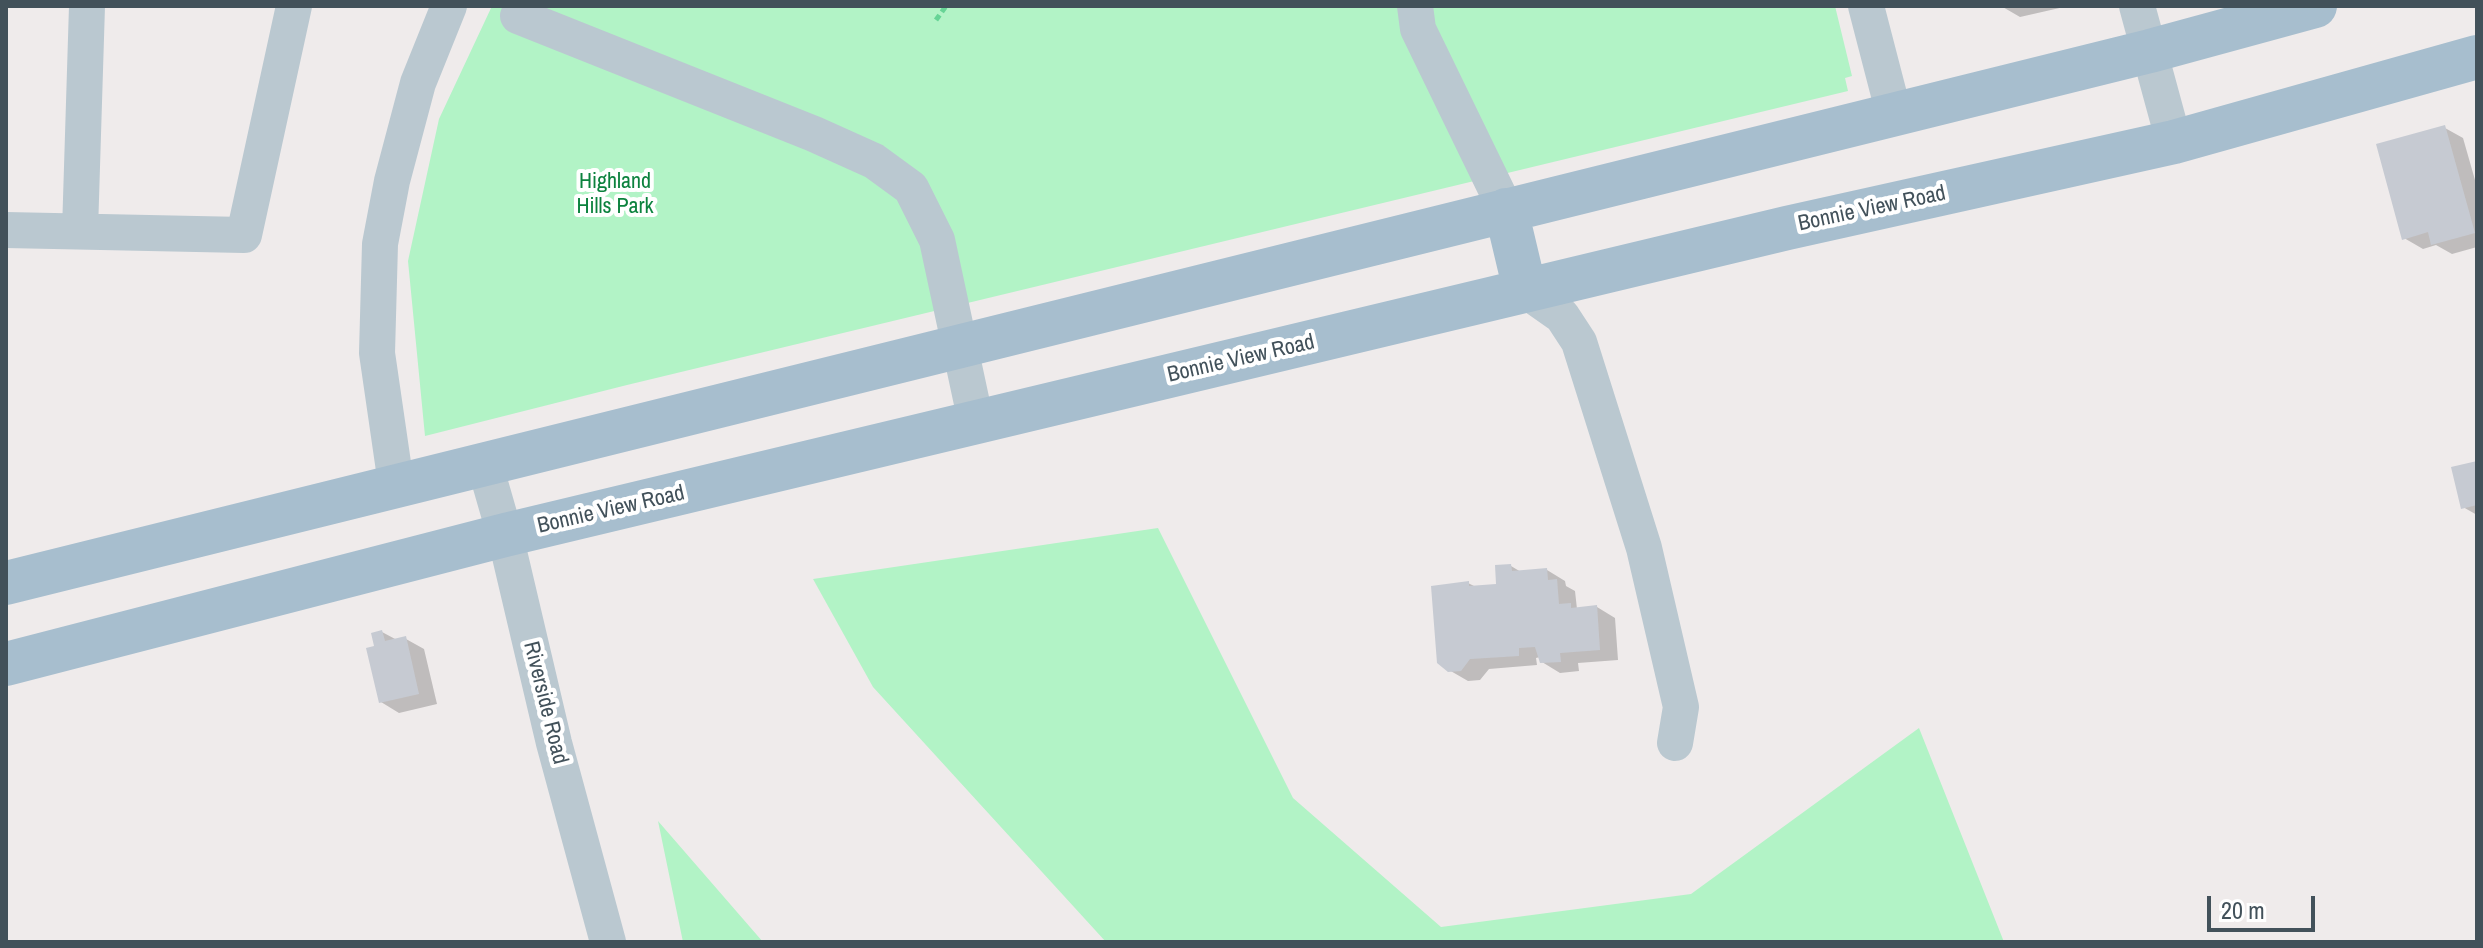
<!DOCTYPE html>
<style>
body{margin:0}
#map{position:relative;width:2483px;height:948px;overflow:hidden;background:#efebeb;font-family:"Archivo Narrow",sans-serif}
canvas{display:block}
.frame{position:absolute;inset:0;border:8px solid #42515a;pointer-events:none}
.scale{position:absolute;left:2207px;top:896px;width:108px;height:36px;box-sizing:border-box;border:4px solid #42515a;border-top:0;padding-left:10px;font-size:24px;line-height:28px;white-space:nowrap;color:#42515a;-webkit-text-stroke:6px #fff;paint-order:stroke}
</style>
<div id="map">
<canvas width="2483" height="948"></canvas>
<div class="frame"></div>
<div class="scale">20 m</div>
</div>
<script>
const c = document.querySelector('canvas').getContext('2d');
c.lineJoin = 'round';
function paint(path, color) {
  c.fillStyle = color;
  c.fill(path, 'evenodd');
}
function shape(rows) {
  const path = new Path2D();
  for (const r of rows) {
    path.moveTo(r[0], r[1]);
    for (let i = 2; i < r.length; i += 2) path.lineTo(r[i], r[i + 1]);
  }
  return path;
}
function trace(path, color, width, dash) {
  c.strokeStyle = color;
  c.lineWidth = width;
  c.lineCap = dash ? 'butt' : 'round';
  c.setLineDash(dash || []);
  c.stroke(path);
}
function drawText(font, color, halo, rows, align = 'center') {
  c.font = font + ' "Archivo Narrow",sans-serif';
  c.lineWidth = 8;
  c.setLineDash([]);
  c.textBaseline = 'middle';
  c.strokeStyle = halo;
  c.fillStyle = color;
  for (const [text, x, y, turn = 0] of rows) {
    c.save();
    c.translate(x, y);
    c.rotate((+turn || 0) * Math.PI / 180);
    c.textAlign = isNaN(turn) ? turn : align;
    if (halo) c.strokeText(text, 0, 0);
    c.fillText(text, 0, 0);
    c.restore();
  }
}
paint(shape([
 [492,6,1835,6,1852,76,1845,78,1848,91,627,385,425,436,408,261,439,119],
 [1158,528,1293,798,1441,927,1691,894,1919,728,2004,942,1106,942,873,687,813,579],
 [658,821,763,942,683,942]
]), '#b2f3c6');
paint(shape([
 [2001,6,2064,6,2064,7,2020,17],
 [2445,128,2463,138,2477,187,2477,247,2452,254,2436,245,2423,249,2404,238],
 [2477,463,2477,515,2463,507],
 [1511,566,1521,572,1547,570,1565,581,1566,586,1575,591,1577,609,1597,607,1615,618,1618,660,1578,663,1579,671,1560,673,1542,662,1540,657,1536,658,1537,665,1489,669,1480,680,1468,681,1449,670,1468,583,1476,587,1498,586],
 [382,632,397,640,406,639,424,649,437,704,399,713,381,702,376,648]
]), '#0003');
paint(shape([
 [2445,125,2475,233,2431,245,2428,232,2402,240,2376,144],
 [2477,461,2477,505,2461,509,2451,467],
 [1511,564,1512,571,1547,568,1548,580,1557,579,1559,604,1571,603,1571,608,1597,605,1600,650,1560,653,1561,662,1540,663,1535,647,1519,648,1519,656,1470,659,1461,671,1448,672,1437,663,1431,586,1469,581,1469,586,1496,584,1495,565],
 [382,630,385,641,406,636,419,694,379,703,366,648,374,646,371,633]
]), '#c6cad2');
trace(shape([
 [936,20,946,6]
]), '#67d496', 5, [6, 4]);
trace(shape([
 [1415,6,1418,29,1506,210],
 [1866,6,1894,114],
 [2137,6,2174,142],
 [518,16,814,134,874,161,911,188,937,240,976,422],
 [6,230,244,235,294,6],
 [80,231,87,6],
 [1525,290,1562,316,1579,342,1644,548,1681,707,1675,743],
 [484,462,505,535,554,743,608,942],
 [396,484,377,353,380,244,392,181,418,83,449,6]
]), '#bac8d0', 36);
trace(shape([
 [1506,210,1525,290],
 [6,583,2150,51,2315,6],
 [6,664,505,535,1787,228,2174,142,2477,57]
]), '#a7bece', 44);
drawText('22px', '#0c823e', '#fff', [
 ["Highland",615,182],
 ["Hills Park",615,207]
]);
drawText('22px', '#42515a', '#fff', [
 ["Bonnie View Road",1872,209,-12],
 ["Bonnie View Road",1241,359,-13],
 ["Bonnie View Road",611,510,-13],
 ["Riverside Road",545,703,76]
]);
</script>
